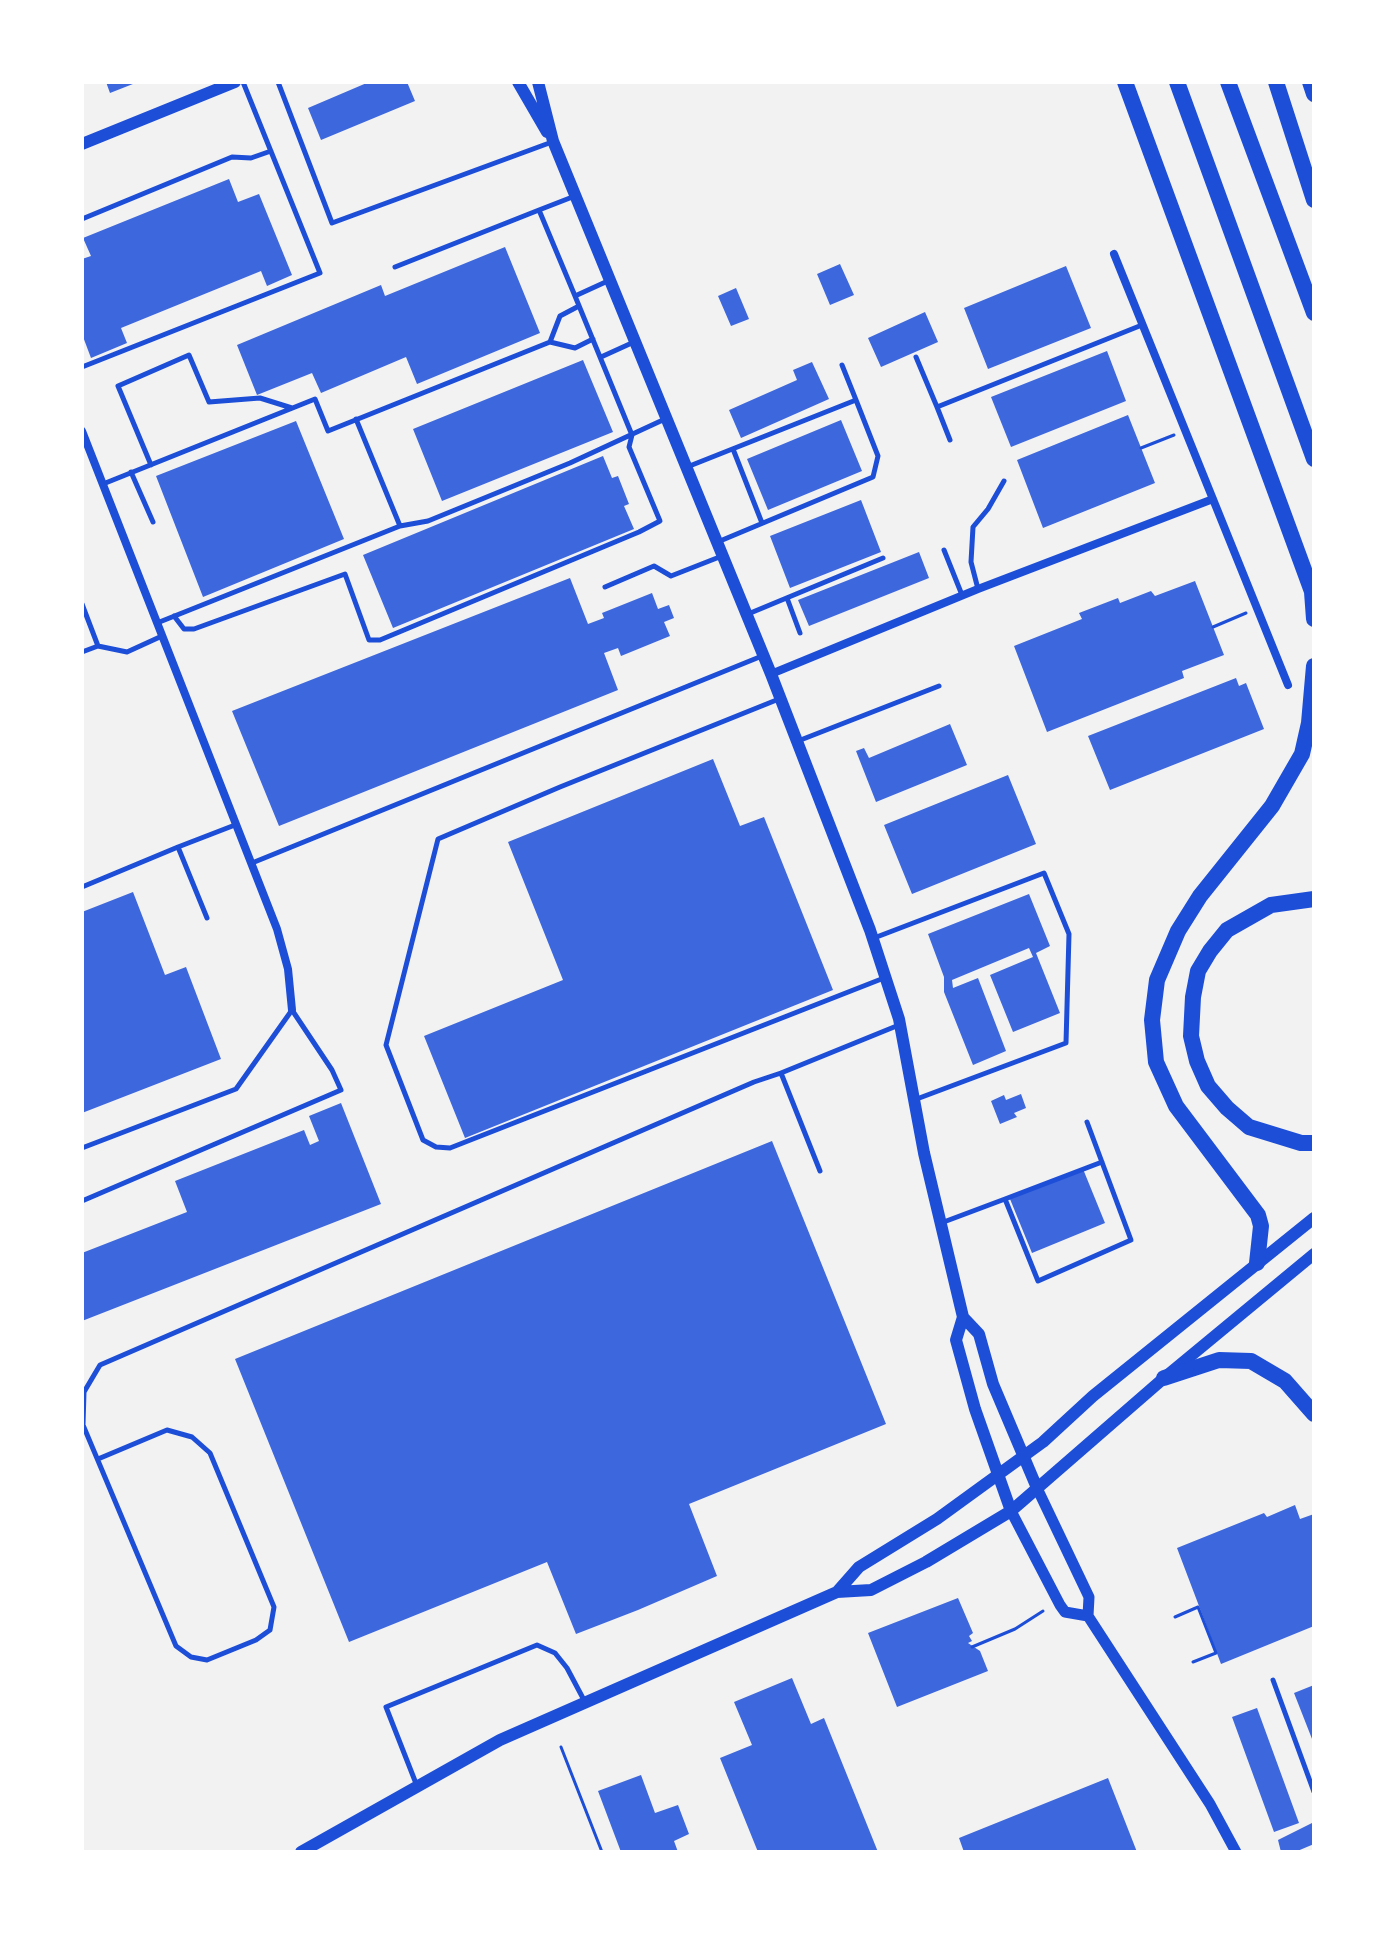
<!DOCTYPE html>
<style>
body{margin:0}
#map{position:relative;width:1396px;height:1934px;overflow:hidden;background:#f2f2f2;font-family:"Noto Serif",serif}
canvas{display:block}
.frame{position:absolute;inset:0;border:84px solid #fff;pointer-events:none}
</style>
<div id="map">
<canvas width="1396" height="1934"></canvas>
<div class="frame"></div>
</div>
<script>
const c = document.querySelector('canvas').getContext('2d');
c.lineJoin = 'round';
function paint(path, color) {
  c.fillStyle = color;
  c.fill(path, 'evenodd');
}
function shape(rows) {
  const path = new Path2D();
  for (const r of rows) {
    path.moveTo(r[0], r[1]);
    for (let i = 2; i < r.length; i += 2) path.lineTo(r[i], r[i + 1]);
  }
  return path;
}
function trace(path, color, width, dash) {
  c.strokeStyle = color;
  c.lineWidth = width;
  c.lineCap = dash ? 'butt' : 'round';
  c.setLineDash(dash || []);
  c.stroke(path);
}
paint(shape([
 [106,82,138,82,110,93],
 [369,82,407,82,415,101,321,140,308,108],
 [229,179,238,202,259,194,292,275,267,286,261,271,121,328,127,343,91,358,82,334,82,259,91,256,83,238],
 [505,247,540,333,417,384,406,357,321,393,312,373,257,395,237,345,381,285,385,296],
 [840,264,854,295,830,305,817,274],
 [1066,266,1091,328,988,369,964,308],
 [736,288,749,319,731,326,718,296],
 [925,312,938,342,881,367,868,338],
 [1107,351,1126,401,1011,447,991,397],
 [583,360,613,432,442,501,413,429],
 [812,362,829,399,741,438,729,410,797,380,793,370],
 [1128,415,1155,483,1043,528,1017,460],
 [841,420,862,471,768,510,747,459],
 [296,421,344,539,203,597,156,476],
 [603,456,612,478,618,476,629,504,624,506,634,529,393,628,363,555],
 [861,500,881,552,790,588,770,536],
 [919,552,929,578,809,626,798,600],
 [570,578,588,624,604,618,602,613,652,593,658,609,669,605,674,618,664,622,670,636,621,656,618,648,604,653,618,690,279,826,232,711],
 [1195,581,1224,655,1182,671,1184,678,1047,732,1014,646,1082,619,1079,613,1118,598,1120,603,1151,591,1155,596],
 [1236,678,1239,686,1246,683,1264,729,1110,790,1088,736],
 [950,724,967,765,876,802,856,751,864,748,869,758],
 [713,759,740,826,764,817,833,990,465,1138,424,1036,563,980,508,842],
 [1008,775,1036,844,912,894,884,825],
 [133,892,165,975,186,967,221,1059,82,1113,82,912],
 [1029,894,1050,946,1036,953,1060,1013,1013,1032,990,975,1033,957,1029,948,952,980,953,988,978,978,1006,1051,973,1065,944,992,944,977,928,934],
 [1021,1094,1026,1108,1014,1113,1017,1117,1000,1124,991,1101,1004,1095,1006,1100],
 [341,1103,381,1204,82,1321,82,1253,187,1212,175,1181,304,1130,310,1145,319,1141,309,1116],
 [772,1141,886,1424,689,1504,717,1576,638,1610,576,1634,547,1562,349,1642,235,1359],
 [1083,1169,1105,1223,1032,1253,1010,1199],
 [1295,1505,1300,1519,1314,1514,1314,1626,1221,1664,1177,1548,1264,1513,1267,1517],
 [958,1598,973,1633,969,1636,972,1641,968,1643,980,1651,988,1671,897,1707,868,1633],
 [792,1678,811,1724,824,1718,878,1852,758,1852,720,1758,752,1745,734,1702],
 [1314,1685,1314,1744,1294,1693],
 [1257,1708,1299,1823,1274,1832,1232,1717],
 [641,1775,655,1813,678,1805,689,1834,674,1841,678,1852,621,1852,598,1791],
 [1108,1778,1137,1852,964,1852,959,1838],
 [1314,1822,1314,1844,1295,1852,1281,1852,1278,1840]
]), '#3d67dc');
trace(shape([
 [1141,448,1174,435],
 [1213,627,1246,613],
 [1175,1617,1198,1607,1216,1653,1193,1662],
 [972,1647,1015,1629,1043,1611],
 [561,1747,602,1852]
]), '#1d4ed8', 3);
trace(shape([
 [278,82,332,223,552,142],
 [575,196,539,210,575,296,610,280],
 [82,219,232,157,251,158,271,151],
 [395,267,539,210],
 [550,342,560,316,579,306],
 [601,357,634,342],
 [916,357,937,407],
 [842,365,856,400],
 [82,367,320,273,243,82],
 [356,419,400,526],
 [950,440,937,407,1142,325],
 [733,449,762,523],
 [151,465,118,386,189,355,209,402,260,398,292,408],
 [687,467,856,400,878,456,873,477,720,541],
 [131,472,153,522],
 [103,484,315,399,328,431,550,342,575,348,593,339],
 [944,550,962,595],
 [605,587,654,566,671,576,722,556],
 [978,589,971,562,973,527,988,509,1004,481],
 [787,598,800,633],
 [82,604,98,646],
 [748,614,883,558],
 [174,616,184,629,194,629,345,574,369,640,380,640,639,532,660,521,629,447,632,435,575,296],
 [157,623,400,526,428,521,570,463,665,419],
 [82,652,98,646,127,652,162,636],
 [779,699,560,787,438,839,386,1045,423,1140,436,1147,450,1148,884,978],
 [798,741,939,686],
 [252,863,762,656],
 [82,887,178,847],
 [207,918,178,847,235,825],
 [874,938,1044,873,1069,934,1066,1043,914,1100],
 [82,1148,236,1089,292,1010,332,1070,341,1090,82,1201],
 [820,1171,781,1073,899,1025],
 [1005,1199,1102,1162],
 [941,1223,1005,1199,1038,1281,1131,1240,1087,1122],
 [98,1459,167,1430,192,1437,210,1453,274,1607,270,1630,256,1640,207,1660,191,1657,176,1646,83,1425,84,1392,100,1365,754,1082,781,1073],
 [1273,1680,1314,1792],
 [417,1786,386,1707,537,1645,555,1653,567,1668,585,1702]
]), '#1d4ed8', 5);
trace(shape([
 [1114,254,1288,685],
 [82,431,277,929,288,969,292,1010],
 [771,674,978,589,1213,499]
]), '#1d4ed8', 8);
trace(shape([
 [1037,1488,1089,1597,1088,1616,1210,1804,1236,1852],
 [1011,1511,1060,1605,1065,1612,1088,1616]
]), '#1d4ed8', 11);
trace(shape([
 [518,82,547,132],
 [538,82,553,141,771,674,870,930,899,1019,924,1153,963,1317,979,1334,993,1384,1037,1488],
 [82,144,235,82],
 [963,1317,956,1340,975,1409,1011,1511],
 [837,1592,859,1567,937,1519,1043,1442,1093,1396,1314,1218],
 [301,1852,500,1740,837,1592,871,1590,926,1562,1011,1511,1164,1378,1314,1254]
]), '#1d4ed8', 12);
trace(shape([
 [1125,82,1314,597],
 [1177,82,1314,459],
 [1228,82,1314,313],
 [1276,82,1314,200],
 [1310,82,1314,94],
 [1312,592,1314,619],
 [1314,899,1271,905,1227,930,1210,951,1198,971,1193,997,1191,1036,1197,1061,1208,1086,1227,1108,1249,1127,1301,1143,1314,1143],
 [1257,1263,1261,1226,1258,1215,1176,1106,1156,1062,1152,1020,1157,980,1178,931,1200,896,1272,806,1302,754,1309,723,1314,666],
 [1164,1378,1219,1360,1251,1361,1285,1381,1314,1414]
]), '#1d4ed8', 16);
</script>
